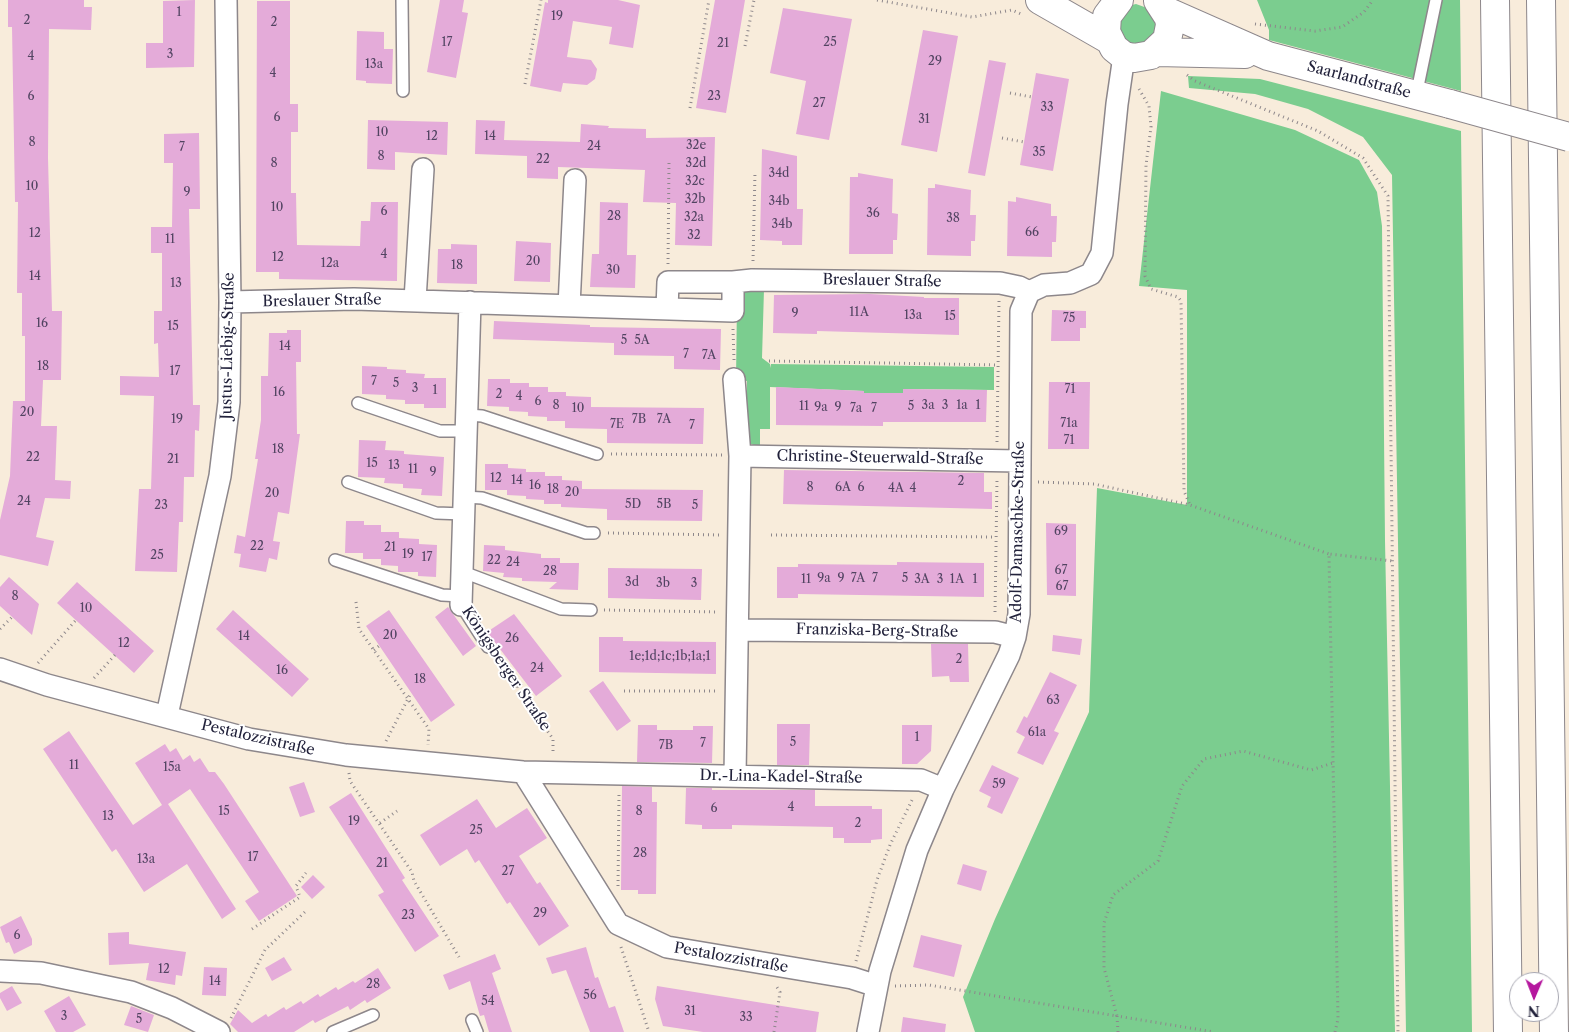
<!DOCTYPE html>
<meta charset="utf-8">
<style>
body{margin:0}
#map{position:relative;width:1569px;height:1032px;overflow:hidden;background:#f8ecdb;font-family:"Libre Caslon Text",serif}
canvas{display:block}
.north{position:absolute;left:1509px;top:972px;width:50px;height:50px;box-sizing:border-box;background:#fff;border:1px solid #a7a7b1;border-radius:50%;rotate:181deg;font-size:14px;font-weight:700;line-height:20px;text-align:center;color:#22223b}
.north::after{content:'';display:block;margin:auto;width:18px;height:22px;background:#b5179e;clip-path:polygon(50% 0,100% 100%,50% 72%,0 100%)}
</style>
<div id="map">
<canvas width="1569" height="1032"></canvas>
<div class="north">N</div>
</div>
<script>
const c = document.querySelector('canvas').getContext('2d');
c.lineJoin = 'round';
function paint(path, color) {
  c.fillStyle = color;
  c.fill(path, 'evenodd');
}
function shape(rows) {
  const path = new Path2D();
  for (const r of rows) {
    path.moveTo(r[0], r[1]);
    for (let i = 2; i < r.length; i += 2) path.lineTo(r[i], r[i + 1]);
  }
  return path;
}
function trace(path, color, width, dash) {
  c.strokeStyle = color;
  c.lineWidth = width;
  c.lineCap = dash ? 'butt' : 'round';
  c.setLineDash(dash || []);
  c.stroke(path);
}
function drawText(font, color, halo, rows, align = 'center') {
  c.font = font + ' "Libre Caslon Text",serif';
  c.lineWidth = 4;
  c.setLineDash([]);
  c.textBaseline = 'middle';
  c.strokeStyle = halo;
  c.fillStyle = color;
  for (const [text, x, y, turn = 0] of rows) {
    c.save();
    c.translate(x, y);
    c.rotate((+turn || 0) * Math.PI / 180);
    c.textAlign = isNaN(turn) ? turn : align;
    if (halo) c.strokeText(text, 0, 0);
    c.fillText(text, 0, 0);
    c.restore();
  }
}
paint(shape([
 [1257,0,1460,0,1461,91,1269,40,1269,30],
 [1136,4,1150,9,1159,29,1139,48,1119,38,1118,17,1128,6],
 [1188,76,1260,79,1461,131,1472,1032,1406,1032,1392,175,1363,137,1308,109,1255,94,1189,88],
 [1161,91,1295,130,1359,160,1377,192,1382,226,1385,541,1395,1032,975,1032,963,997,995,919,1089,712,1097,488,1187,505,1187,290,1139,286],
 [746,289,764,289,762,358,770,364,770,368,771,364,994,367,994,390,903,389,903,393,864,393,864,391,770,387,770,429,760,429,760,447,751,444,746,437,747,381,736,380,737,300,740,293]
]), '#7bcd8f');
paint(shape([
 [8,0,84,0,84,7,92,7,91,30,49,29,48,158,52,311,62,311,61,380,43,380,41,426,57,426,55,480,71,481,70,499,45,498,36,537,54,541,48,566,0,555,0,520,10,476,13,401,25,401,25,336,22,336,22,293,17,293,18,202,15,202,12,27,8,27],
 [195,0,194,67,146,68,146,43,163,43,163,1],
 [440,0,464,0,462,12,468,13,456,78,427,72],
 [548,0,618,0,640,5,633,48,609,44,612,27,573,21,567,57,591,60,597,69,595,79,587,85,563,83,561,92,530,86,545,2,548,3],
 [715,0,745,0,726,113,696,108],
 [257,1,290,1,290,104,298,104,298,132,291,132,291,193,296,193,297,245,360,246,361,221,370,221,371,202,398,202,397,281,279,279,279,272,256,272],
 [783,8,852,19,829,140,796,134,806,81,770,73],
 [923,30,958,36,937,152,901,145],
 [357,31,384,32,384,49,393,49,392,84,366,83,366,81,356,80],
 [989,60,1006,63,985,176,968,173],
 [1036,73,1069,79,1053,171,1020,165],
 [368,120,448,122,447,155,395,152,395,170,367,169],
 [476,120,505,121,504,140,580,142,581,124,609,126,608,128,646,129,646,138,715,137,712,246,675,245,676,203,643,202,645,170,558,167,558,179,527,178,527,156,475,154],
 [199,133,200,209,189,209,193,405,200,405,199,431,195,430,194,477,184,477,183,522,179,522,177,572,135,571,139,489,151,489,154,396,120,395,120,376,159,377,158,343,154,344,154,311,162,311,162,253,151,253,151,227,172,227,173,163,164,163,164,134],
 [762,149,797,156,797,209,803,209,802,245,782,245,782,241,760,240],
 [858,173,893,179,892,213,898,214,897,240,893,240,893,254,849,254,850,177,858,177],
 [935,184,971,190,970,215,976,215,975,241,971,241,971,256,927,255,928,188,935,188],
 [1016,197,1051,204,1051,216,1057,216,1056,242,1052,242,1052,257,1007,256,1008,201,1016,202],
 [600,202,628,203,627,255,636,255,635,288,590,287,592,254,599,254],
 [516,241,551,243,550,282,514,281],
 [451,244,477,245,477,284,437,283,438,249,451,249],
 [870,294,924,297,924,298,959,298,959,335,817,331,817,334,773,333,774,295],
 [1052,310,1086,311,1086,328,1080,328,1080,341,1051,341],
 [494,321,590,325,590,327,721,329,720,370,674,369,674,356,614,355,614,343,493,339],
 [287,330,301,330,301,362,296,362,297,434,300,434,289,514,278,512,273,541,280,542,277,560,269,558,266,572,239,567,241,554,234,553,237,535,245,537,258,459,255,459,261,420,261,376,268,376,269,333,287,333],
 [362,366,387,367,387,369,406,370,406,373,425,374,424,378,446,378,446,408,424,408,424,404,405,404,405,400,386,399,386,395,362,394],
 [488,379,510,379,510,383,529,383,529,387,548,387,548,392,566,392,566,396,591,397,591,407,704,408,703,444,607,443,607,429,565,428,565,421,547,421,547,417,528,416,528,412,509,411,509,407,487,406],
 [1049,382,1090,382,1089,449,1048,449],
 [776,387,864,391,864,393,903,393,903,389,987,390,986,422,883,422,883,426,776,425],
 [359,440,386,441,385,450,404,451,404,454,444,457,442,496,421,495,422,489,403,488,403,484,384,483,385,478,358,477],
 [485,464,508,464,508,468,526,469,526,472,545,472,545,476,562,476,562,480,582,481,582,489,703,490,702,521,607,520,607,509,561,507,561,504,544,504,544,500,526,499,526,496,507,495,507,490,485,490],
 [784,470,984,473,984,492,992,492,992,509,783,504],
 [346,521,364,521,364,525,381,525,381,532,399,532,399,538,419,539,419,544,437,545,436,577,418,576,418,572,398,572,398,566,381,565,381,559,363,559,363,553,345,553],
 [1046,523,1076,524,1076,596,1047,595],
 [484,545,505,546,505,550,541,554,541,558,560,558,560,563,579,563,578,590,549,589,557,582,522,581,522,578,503,577,504,573,483,571],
 [897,562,984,563,984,597,798,594,798,598,777,598,777,567,798,567,798,564,897,565],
 [608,568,702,569,701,600,608,598],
 [9,577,39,604,32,635,0,606,0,587],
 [77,582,154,651,134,673,57,603],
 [448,607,476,646,463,656,435,617],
 [233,610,309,679,292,697,216,629],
 [389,610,455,705,431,722,366,626],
 [514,614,562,676,536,696,487,632],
 [1053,635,1082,639,1080,655,1052,651],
 [599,637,623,637,623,641,716,642,716,674,599,672],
 [931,644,968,644,969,682,950,682,949,676,932,677],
 [1050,672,1077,685,1054,731,1059,733,1043,765,1017,753,1025,737,1016,732,1024,716,1027,718],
 [603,681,631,721,617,731,589,691],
 [777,724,810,724,809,765,777,765],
 [638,725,657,725,657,730,693,730,693,726,713,726,712,763,637,762],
 [902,725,932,725,931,751,917,764,902,764],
 [69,731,133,825,162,805,135,763,165,744,170,752,176,748,183,760,190,755,194,762,200,758,209,772,215,772,224,784,297,896,259,921,245,901,259,892,190,789,168,804,236,909,222,919,187,864,144,892,116,849,112,852,43,749],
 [992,765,1019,778,1002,814,987,807,991,797,979,791],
 [304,782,315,812,300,817,289,787],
 [622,786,652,787,652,802,657,802,656,894,638,894,638,890,621,890],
 [686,788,712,788,712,790,815,790,815,806,872,806,872,809,882,809,882,839,871,840,871,843,844,843,844,838,833,838,833,827,732,825,732,829,702,829,702,825,685,824],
 [351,793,405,878,402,880,439,936,415,952,378,895,384,892,329,807],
 [477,799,496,828,527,808,547,838,519,856,537,884,540,882,569,926,539,946,510,902,507,904,479,860,475,863,467,849,440,866,420,835],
 [963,864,987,871,981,891,957,884],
 [313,875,325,887,312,899,301,887],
 [21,916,32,939,32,945,14,954,9,942,6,943,0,927],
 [129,932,129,944,186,952,182,976,176,975,175,985,146,980,149,963,109,965,108,933],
 [921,935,962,945,954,977,913,967],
 [586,947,595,978,598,977,609,1008,615,1006,624,1032,590,1032,566,970,552,974,546,958],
 [495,954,501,969,492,973,512,1032,489,1032,484,1015,480,1016,470,981,449,990,443,975],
 [284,957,292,970,272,981,265,968],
 [204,967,227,968,226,996,202,995],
 [378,968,391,988,367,1003,365,1000,350,1010,348,1006,315,1023,313,1020,294,1032,238,1032,230,1024,238,1010,252,1023,266,1014,268,1017,284,1007,286,1010,301,1001,303,1004,318,994,320,997,336,987,338,990,353,981,355,983],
 [12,986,22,1003,7,1011,0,998,0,993],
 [657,986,819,1012,816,1032,703,1032,663,1026,655,999],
 [69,996,86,1025,73,1032,56,1032,44,1011],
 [131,1006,154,1015,148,1032,124,1025],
 [903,1017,946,1024,945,1032,901,1032]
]), '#e4abd9');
const service = shape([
 [402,0,403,91],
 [1416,96,1436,0],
 [358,403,440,431,466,431],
 [467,415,482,416,597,454],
 [348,482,436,513,464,514],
 [464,497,482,498,586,533,594,533],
 [335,560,442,595,461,596],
 [462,575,471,575,561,609,591,610],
 [461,605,488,647],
 [472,1020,477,1032],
 [333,1032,373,1015]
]);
const minor = shape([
 [415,300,423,169],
 [230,302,354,299,733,311,733,282],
 [569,306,575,180],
 [667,309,668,282,733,282,752,280,1000,283,1019,287,1029,292],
 [734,379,740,456,735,776],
 [740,456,1019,461],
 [461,605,470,302],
 [738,630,995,632,1015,637],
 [0,669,47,685,249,739,346,755,523,772,921,780,943,789],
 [167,715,220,476,229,402,230,302,226,0],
 [523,772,618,924,667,947,852,978,877,986],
 [0,971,41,973,131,992,172,1008,219,1032],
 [868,1032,880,971,917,850,943,789,1009,655,1015,637,1019,614,1021,311,1029,292,1044,285,1070,283,1091,274,1102,253,1117,104,1124,56]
]);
const tertiary = shape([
 [1040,0,1108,39],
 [1119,0,1107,16,1106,32,1114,48,1124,56,1134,58,1151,55,1167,40,1170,25,1169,18,1158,1],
 [1166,11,1268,56,1450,104],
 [1157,52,1245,54]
]);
const motorway = shape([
 [1495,0,1508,1032],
 [1541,0,1554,1032]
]);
trace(service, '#8d878b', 14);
trace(minor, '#8d878b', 24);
trace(tertiary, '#8d878b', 30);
trace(motorway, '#8d878b', 30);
trace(shape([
 [877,0,972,17,1012,10,1021,14],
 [1255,24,1315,31,1342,27,1364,12,1373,0],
 [745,46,754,0],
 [1187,75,1195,81,1318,131,1363,158,1388,196,1398,1032],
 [525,84,541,0],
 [1139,89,1149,106,1151,127,1146,165,1145,276,1151,289,1178,297,1181,301,1184,491,1190,505],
 [1010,93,1032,97],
 [690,108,709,0],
 [1002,138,1024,142],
 [753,261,755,172],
 [668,264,669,162],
 [733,329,734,360],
 [769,361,998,365],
 [997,442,999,301],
 [611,454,722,455],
 [1038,482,1094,484,1190,505,1329,554],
 [608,533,721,535],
 [771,535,996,537],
 [356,602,359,629,429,729,428,745],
 [604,610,718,612],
 [995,612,997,479],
 [0,629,12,617],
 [374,650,379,646],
 [496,658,553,739,553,754],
 [38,663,76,620],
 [94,678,115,655],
 [517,687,525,681],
 [624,691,718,691],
 [540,720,546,716],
 [386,741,411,693],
 [349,773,350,781,412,872,414,881,459,957],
 [380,823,397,811],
 [618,886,619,793],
 [252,929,300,897,296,886,306,873],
 [621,947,649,1032],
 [856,961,877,880,890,845,912,800],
 [895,986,929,985,1117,1016,1104,968,1104,923,1113,895,1158,861,1182,786,1204,759,1243,751,1311,770,1333,763],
 [231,1018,265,950,307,910],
 [774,1032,780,992,775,984],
 [1118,1032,1117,1016,1214,1032],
 [1335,1032,1338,1019,1329,554,1393,561]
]), '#8d878b', 3, [1, 4]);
trace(service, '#fff', 11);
trace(minor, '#fff', 21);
trace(tertiary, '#fff', 28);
trace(motorway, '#fff', 28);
const tertiaryBridge = shape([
 [1450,104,1569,137]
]);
trace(tertiaryBridge, '#8d878b', 30, []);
trace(tertiaryBridge, '#fff', 28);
drawText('12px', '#524462', null, [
 ["1",179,13],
 ["19",557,17],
 ["2",27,21],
 ["2",274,23],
 ["17",447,43],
 ["25",830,43],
 ["21",723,44],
 ["3",170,55],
 ["4",31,57],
 ["29",935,62],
 ["13a",374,65],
 ["4",273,74],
 ["6",31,97],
 ["23",714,97],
 ["27",819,104],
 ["33",1047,108],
 ["6",277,118],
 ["31",924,120],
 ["10",382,133],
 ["12",432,137],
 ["14",490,137],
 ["8",32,143],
 ["32e",696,146],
 ["24",594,147],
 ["7",182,148],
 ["35",1039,153],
 ["8",381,157],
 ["22",543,160],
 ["8",274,164],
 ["32d",696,164],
 ["34d",779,174],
 ["32c",695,182],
 ["10",32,187],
 ["9",187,193],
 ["32b",695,200],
 ["34b",779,202],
 ["10",277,208],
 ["6",384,212],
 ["36",873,214],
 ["28",614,217],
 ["32a",694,218],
 ["38",953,219],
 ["34b",782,225],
 ["66",1032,233],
 ["12",35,234],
 ["32",694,236],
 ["11",170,240],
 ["4",384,255],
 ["12",278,258],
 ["20",533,262],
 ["12a",330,264],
 ["18",457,266],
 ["30",613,271],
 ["14",35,277],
 ["13",176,284],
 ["11A",859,313],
 ["9",795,314],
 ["13a",913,316],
 ["15",950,317],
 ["75",1069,319],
 ["16",42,324],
 ["15",173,327],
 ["5",624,341],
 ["5A",642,341],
 ["14",285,347],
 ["7",686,355],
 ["7A",709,356],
 ["18",43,367],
 ["17",175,372],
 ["7",374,382],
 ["5",396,384],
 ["3",415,389],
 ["71",1070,390],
 ["1",435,391],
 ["16",279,393],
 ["2",499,395],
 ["4",519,397],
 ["6",538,402],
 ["8",556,406],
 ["3a",928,406],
 ["3",945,406],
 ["1a",962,406],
 ["1",978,406],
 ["11",804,407],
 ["5",911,407],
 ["9a",821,408],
 ["9",838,408],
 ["10",578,409],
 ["7a",856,409],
 ["7",874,409],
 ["20",27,413],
 ["19",177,420],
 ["7B",639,420],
 ["7A",664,420],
 ["71a",1069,424],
 ["7E",617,425],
 ["7",692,426],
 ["71",1069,441],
 ["18",278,450],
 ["22",33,458],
 ["21",173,460],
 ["15",372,464],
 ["13",394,466],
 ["11",413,470],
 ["9",433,473],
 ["12",496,479],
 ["14",517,481],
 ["2",961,482],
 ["16",535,486],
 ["8",810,488],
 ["6A",843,488],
 ["6",861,488],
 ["4A",896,489],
 ["4",913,489],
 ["18",553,490],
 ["20",572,493],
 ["20",272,494],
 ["24",24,502],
 ["5D",633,505],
 ["5B",664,505],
 ["23",161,506],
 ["5",695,506],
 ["69",1061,532],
 ["22",257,547],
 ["21",390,548],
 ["19",408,555],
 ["25",157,556],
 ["17",427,558],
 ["22",494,561],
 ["24",513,563],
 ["67",1061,571],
 ["28",550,572],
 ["9a",824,579],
 ["9",841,579],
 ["7A",858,579],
 ["7",875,579],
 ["5",905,579],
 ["11",806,580],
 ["3A",922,580],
 ["3",940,580],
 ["1A",957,580],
 ["1",975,580],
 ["3d",632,583],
 ["3b",663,584],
 ["3",694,584],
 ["67",1062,587],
 ["8",15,597],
 ["10",86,609],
 ["20",390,636],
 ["14",244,637],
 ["26",512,639],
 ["12",124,644],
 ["1e;1d;1c;1b;1a;1",670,657],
 ["2",959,660],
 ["24",537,669],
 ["16",282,671],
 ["18",420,680],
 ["63",1053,701],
 ["61a",1037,733],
 ["1",917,738],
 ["5",793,743],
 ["7",703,744],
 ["7B",666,746],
 ["11",74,766],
 ["15a",172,768],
 ["59",999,785],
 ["4",791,808],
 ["6",714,809],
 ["15",224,812],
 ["8",639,812],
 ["13",108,817],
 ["19",354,822],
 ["2",858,824],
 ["25",476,831],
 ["28",640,854],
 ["17",253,858],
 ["13a",146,860],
 ["21",382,864],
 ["27",508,872],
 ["29",540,914],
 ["23",408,916],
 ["6",17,936],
 ["12",164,970],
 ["14",215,982],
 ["28",373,985],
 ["56",590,996],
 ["54",488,1002],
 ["31",690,1012],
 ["3",64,1017],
 ["33",746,1018],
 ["5",139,1020]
]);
drawText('15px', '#22223b', '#fff', [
 ["Saarlandstraße",1359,80,15],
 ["Breslauer Straße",882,281,1],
 ["Breslauer Straße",322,301,-1],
 ["Justus-Liebig-Straße",228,346,-89],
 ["Christine-Steuerwald-Straße",880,458,1],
 ["Adolf-Damaschke-Straße",1018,532,-89],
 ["Franziska-Berg-Straße",877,631,1],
 ["Königsberger Straße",506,669,56],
 ["Pestalozzistraße",258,738,13],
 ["Dr.-Lina-Kadel-Straße",781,777,1],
 ["Pestalozzistraße",731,958,10]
]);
</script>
